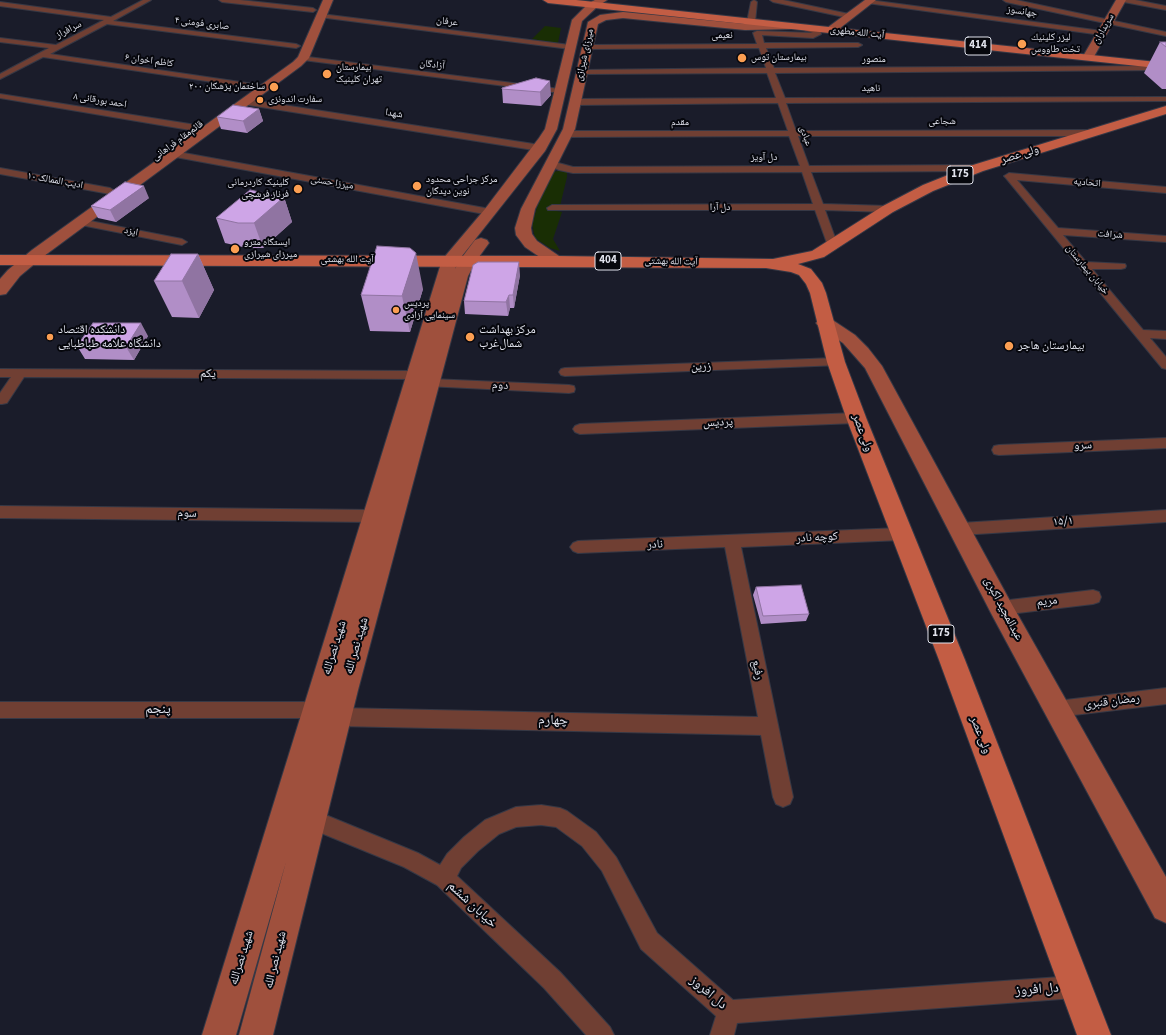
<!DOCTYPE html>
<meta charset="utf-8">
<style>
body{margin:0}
canvas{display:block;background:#1a1c2a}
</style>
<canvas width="1166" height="1035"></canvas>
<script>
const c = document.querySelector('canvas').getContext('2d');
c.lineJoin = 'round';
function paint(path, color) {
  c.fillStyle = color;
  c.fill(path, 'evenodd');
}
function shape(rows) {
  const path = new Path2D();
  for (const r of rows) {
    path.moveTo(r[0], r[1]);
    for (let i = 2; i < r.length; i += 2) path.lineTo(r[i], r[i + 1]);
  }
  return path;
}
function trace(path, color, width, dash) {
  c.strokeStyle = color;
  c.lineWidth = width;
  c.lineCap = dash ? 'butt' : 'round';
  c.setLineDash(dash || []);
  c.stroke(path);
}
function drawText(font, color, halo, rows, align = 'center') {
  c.font = font + ' "Source Sans 3","Noto Naskh Arabic",sans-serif';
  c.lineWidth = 4;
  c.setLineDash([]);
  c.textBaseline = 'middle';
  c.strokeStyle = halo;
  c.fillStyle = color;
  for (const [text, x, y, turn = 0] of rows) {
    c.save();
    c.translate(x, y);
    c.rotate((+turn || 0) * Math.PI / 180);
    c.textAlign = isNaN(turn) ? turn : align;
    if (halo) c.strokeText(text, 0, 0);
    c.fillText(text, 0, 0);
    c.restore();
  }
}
paint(shape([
 [545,26,561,28,558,43,532,39],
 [559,171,567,172,567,177,560,206,552,206,551,210,562,212,553,239,560,251,550,248,535,238,532,224,541,194,552,172]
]), '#192e04');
const street = shape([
 [143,0,151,0,113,21,296,44,300,46,296,48,107,24,50,54,254,84,258,86,254,88,43,57,0,79,0,74,49,48,0,42,0,38,56,45,104,20,0,6,0,2,111,17,143,0],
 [219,0,240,0,313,8,316,10,313,12,222,2,219,0],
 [754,0,757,2,755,22,751,24,747,22,751,2,754,0],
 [770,0,783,0,849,14,852,16,849,18,773,2,770,0],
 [869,0,1102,31,1106,33,1102,35,867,3,866,2,869,0],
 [1003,0,1016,0,1166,32,1166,36,1006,2,1003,0],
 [1121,0,1135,0,1166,6,1166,10,1124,2,1121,0],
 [321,14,570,45,574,47,570,49,319,17,318,16,321,14],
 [801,25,807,25,820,30,821,34,813,38,762,35,764,43,858,43,862,45,858,47,766,48,774,68,1166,66,1166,70,775,73,785,98,1166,97,1166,101,786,103,796,131,1092,130,1096,133,1092,136,798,136,809,166,978,165,983,168,978,171,811,172,823,204,888,206,893,209,888,212,825,210,838,246,833,249,828,246,815,210,548,210,547,208,552,205,813,204,802,172,573,173,559,170,546,164,551,161,573,167,800,166,789,136,567,137,563,134,567,131,788,131,778,103,575,105,571,102,575,99,776,98,767,73,581,74,577,72,581,70,766,68,759,48,587,49,583,47,587,45,757,44,753,33,757,31,813,33,801,29,801,25],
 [300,56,560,89,564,91,560,93,303,60,300,60,300,56],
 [0,94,196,125,200,128,196,131,0,98,0,94],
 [245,99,540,145,545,148,540,151,242,104,241,102,245,99],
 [173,151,490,209,495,212,490,215,170,156,168,154,170,152,173,151],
 [0,168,110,188,115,191,110,194,0,174,0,168],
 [1009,173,1166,187,1166,193,1017,180,1058,228,1166,236,1166,242,1063,235,1086,262,1125,264,1126,266,1125,268,1121,269,1092,269,1143,330,1166,331,1166,339,1150,338,1166,357,1166,369,1162,368,1006,178,1004,176,1009,173],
 [80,219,182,239,187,242,182,245,76,224,75,222,80,219],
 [836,358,840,359,842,362,840,365,565,376,561,375,559,372,561,369,565,368,836,358],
 [0,369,416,371,420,372,422,375,420,378,416,379,24,377,7,403,2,404,0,404,0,393,11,377,0,377,0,369],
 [431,379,569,385,574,386,575,389,574,392,569,393,426,386,425,383,426,380,431,379],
 [856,413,861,415,863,418,861,421,856,423,580,434,575,432,573,429,575,426,580,424,856,413],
 [1166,438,1166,448,999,455,994,454,992,450,994,446,999,445,1166,438],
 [0,506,374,510,379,512,381,516,379,520,374,522,0,518,0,506],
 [1166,510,1166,522,961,535,956,533,953,529,956,525,961,523,1166,510],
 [901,528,906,530,909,534,906,538,901,540,741,547,793,797,790,804,783,807,776,804,773,797,761,735,338,726,332,723,329,717,332,711,338,708,758,717,725,547,578,553,573,551,570,547,573,543,578,541,901,528],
 [1093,590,1099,592,1101,597,1099,602,1093,604,1001,615,995,613,993,608,995,603,1001,601,1093,590],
 [1166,688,1166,704,1057,717,1051,715,1048,709,1051,703,1057,701,1166,688],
 [0,702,316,702,322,704,325,710,322,716,316,718,0,718,0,702],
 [541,805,560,808,567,811,596,832,616,857,657,933,733,1000,1075,976,1083,979,1086,987,1083,995,1075,998,737,1023,734,1035,710,1035,716,1016,641,949,602,871,582,846,556,827,541,825,516,827,499,834,478,851,461,868,457,876,560,972,610,1027,614,1035,586,1035,544,988,437,885,404,867,304,826,301,819,304,812,311,809,418,853,440,865,447,854,464,837,485,820,516,807,541,805]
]);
const secondary = shape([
 [323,0,333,0,309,58,301,66,44,256,20,276,6,294,0,295,0,279,8,270,32,250,293,62,298,57,323,0],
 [595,0,607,0,597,7,582,21,557,129,545,151,458,261,455,269,460,260,475,240,481,238,487,240,489,243,476,261,468,276,358,690,273,1035,239,1035,286,862,236,1035,202,1035,442,260,485,209,539,138,545,129,572,20,589,3,595,0],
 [865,0,876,0,835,32,827,32,826,30,827,28,865,0],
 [1116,0,1126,0,1092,60,1084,60,1082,58,1116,0],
 [623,12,745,24,791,23,796,26,791,29,745,30,623,18,606,20,598,24,575,129,535,209,531,228,532,234,537,241,562,258,564,261,562,264,556,266,550,264,525,247,516,235,515,228,521,209,563,129,588,22,600,15,623,12],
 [825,318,831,319,855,335,868,348,882,366,1010,601,1166,877,1166,923,1155,918,992,615,865,368,843,343,819,327,816,323,819,319,825,318]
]);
const primary = shape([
 [543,0,576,0,1166,63,1166,69,548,3,543,0],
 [1166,106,1166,114,983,171,933,191,893,212,824,257,798,264,811,269,822,283,826,293,845,362,867,420,965,660,1111,1035,1077,1035,939,660,847,420,827,362,810,293,806,284,799,275,791,272,766,268,0,265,0,255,556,256,773,259,812,251,883,206,923,185,973,165,1166,106]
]);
trace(street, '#363845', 2);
trace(secondary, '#363845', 2);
trace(primary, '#363845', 2);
paint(street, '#703f33');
paint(secondary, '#9f503d');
paint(primary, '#c35d44');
paint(shape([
 [1160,42,1166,42,1166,89,1162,89,1144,73],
 [536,78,551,95,541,106,503,103,502,88],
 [259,109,263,121,247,133,221,129,217,117],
 [284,197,292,222,263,248,247,248,225,243,216,218],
 [149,198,116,222,98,218,91,206],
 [198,254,214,290,199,318,172,317,154,281],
 [520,275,514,308,510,308,508,316,465,314,464,301],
 [423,289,410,332,370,331,361,295],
 [148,336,134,360,85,359,77,346],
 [756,587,809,614,806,621,761,624,753,595]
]), '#b18ec7');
paint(shape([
 [550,81,551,95,541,106,540,92],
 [259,109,263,121,247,133,243,121],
 [144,186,149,198,116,222,110,210],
 [284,197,292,222,263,248,254,223],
 [416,253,423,289,410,332,402,296],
 [198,254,214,290,199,318,182,281],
 [519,262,520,275,514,308,513,295],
 [509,295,510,308,508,316,506,302],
 [141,323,148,336,134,360,126,347]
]), '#9074a2');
const building = shape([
 [1160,42,1166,42,1166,47,1160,42],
 [536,78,550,81,540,92,502,89,502,88,536,78],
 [233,105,259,109,243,121,217,117,233,105],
 [125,182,144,186,110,210,91,206,125,182],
 [250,190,284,197,254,223,238,223,216,218,250,190],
 [377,246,410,248,416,253,402,296,361,295,377,246],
 [171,254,198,254,182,281,154,281,171,254],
 [478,262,519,262,513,295,509,295,506,302,464,301,473,265,478,262],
 [93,323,141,323,126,347,77,346,93,323],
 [801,585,809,614,763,616,756,587,801,585]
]);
paint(building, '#cea5e7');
trace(building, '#9074a2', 1);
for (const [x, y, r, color] of [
 [1022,44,5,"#fb9e52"],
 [742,58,5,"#fb9e52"],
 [327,74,5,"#fb9e52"],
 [274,87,5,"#fb9e52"],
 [260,100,4,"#fb9e52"],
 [417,186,5,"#fb9e52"],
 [298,189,5,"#fb9e52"],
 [235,249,5,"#fb9e52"],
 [396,310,4,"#fb9e52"],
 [50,337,4,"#fb9e52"],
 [470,337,5,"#fb9e52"],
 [1009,346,5,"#fb9e52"]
]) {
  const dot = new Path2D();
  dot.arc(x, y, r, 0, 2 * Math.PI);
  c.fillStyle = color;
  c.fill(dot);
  trace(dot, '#06070d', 1.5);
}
drawText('10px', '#e1e3ed', '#06070d', [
 ["جهانسوز",1022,12,8],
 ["عرفان",447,22,7],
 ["صابری فومنی ۴",202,24,7],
 ["سربداران",1104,29,-60],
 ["سرافراز",69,30,-27],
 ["آیت الله مطهری",857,33,6],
 ["نعیمی",722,36],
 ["میرزای شیرازی",585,55,-77],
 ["منصور",874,60],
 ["کاظم اخوان ۶",149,61,8],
 ["آزادگان",432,65,7],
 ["ناهید",871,89],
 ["احمد بورقانی ۸",100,101,9],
 ["شهدا",394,114,9],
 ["شجاعی",942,122],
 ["مقدم",680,123],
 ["عبادی",805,136,70],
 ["قائم‌مقام فراهانی",178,141,-36],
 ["دل آویز",764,158],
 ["ادیب الممالک ۱۰",55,181,10],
 ["میرزا حسنی",332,183,10],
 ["اتحادیه",1087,183,5],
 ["دل آرا",720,208],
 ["ایزد",131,232,11],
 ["شرافت",1110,235,4],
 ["آیت الله بهشتی",347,260],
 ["آیت الله بهشتی",671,262,1],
 ["خیابان بیمارستان",1087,270,50]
]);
drawText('10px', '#e1e3ed', '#06070d', [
 ["ليزر كلينيك",1031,38],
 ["تخت طاووس",1031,50],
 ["بیمارستان توس",751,58],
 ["بیمارستان",336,68],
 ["تهران کلینیک",336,80],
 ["ساختمان پزشکان ۲۰۰",265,87,"right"],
 ["سفارت اندونزی",268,100],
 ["مرکز جراحی محدود",426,180],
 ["نوین دیدگان",426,192],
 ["کلینیک کاردرمانی",289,183,"right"],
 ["فرناز فرشچی",289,195,"right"],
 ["ایستگاه مترو",244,243],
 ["میرزای شیرازی",244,255],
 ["پردیس",404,304],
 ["سینمایی آزادی",404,316]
], 'left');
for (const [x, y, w] of [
 [978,46,26],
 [960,175,26],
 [608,261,26],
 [941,634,26]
]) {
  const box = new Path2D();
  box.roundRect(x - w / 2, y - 9, w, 18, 3);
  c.fillStyle = '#06070d';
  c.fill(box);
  trace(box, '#e1e3ed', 1);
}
drawText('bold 11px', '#e1e3ed', null, [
 ["414",978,46],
 ["175",960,175],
 ["404",608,261],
 ["175",941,634]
]);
drawText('12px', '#e1e3ed', '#06070d', [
 ["ولی عصر",1020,155,-17],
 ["زرین",701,367,-2],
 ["یکم",208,374],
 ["دوم",500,386,2],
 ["پردیس",718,423,-2],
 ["ولی عصر",862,433,70],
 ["سرو",1083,446,-2],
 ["سوم",187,514,1],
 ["۱۵/۱",1063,522,-3],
 ["کوچه نادر",817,538,-3],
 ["نادر",655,545,-2],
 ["مریم",1047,602,-7],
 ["عبدالمجید اکبری",1003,609,62],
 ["شهید نصر الله",357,646,-74],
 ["شهید نصرالله",335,648,-73],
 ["رفیع",757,670,79],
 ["رمضان قنبری",1112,702,-7],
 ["ولی عصر",980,735,69],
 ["شهید نصرالله",242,958,-73],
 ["شهید نصر الله",276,960,-76]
]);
drawText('12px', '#e1e3ed', '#06070d', [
 ["دانشکده اقتصاد",58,330],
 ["دانشگاه علامه طباطبایی",58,344],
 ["مرکز بهداشت",479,330],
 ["شمال‌غرب",479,344],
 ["بیمارستان هاجر",1018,346]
], 'left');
drawText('14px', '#e1e3ed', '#06070d', [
 ["پنجم",158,710],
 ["چهارم",553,721,1],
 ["خیابان ششم",472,905,43],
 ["دل افروز",1037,990,-4],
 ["دل افروز",708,993,40]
]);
</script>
